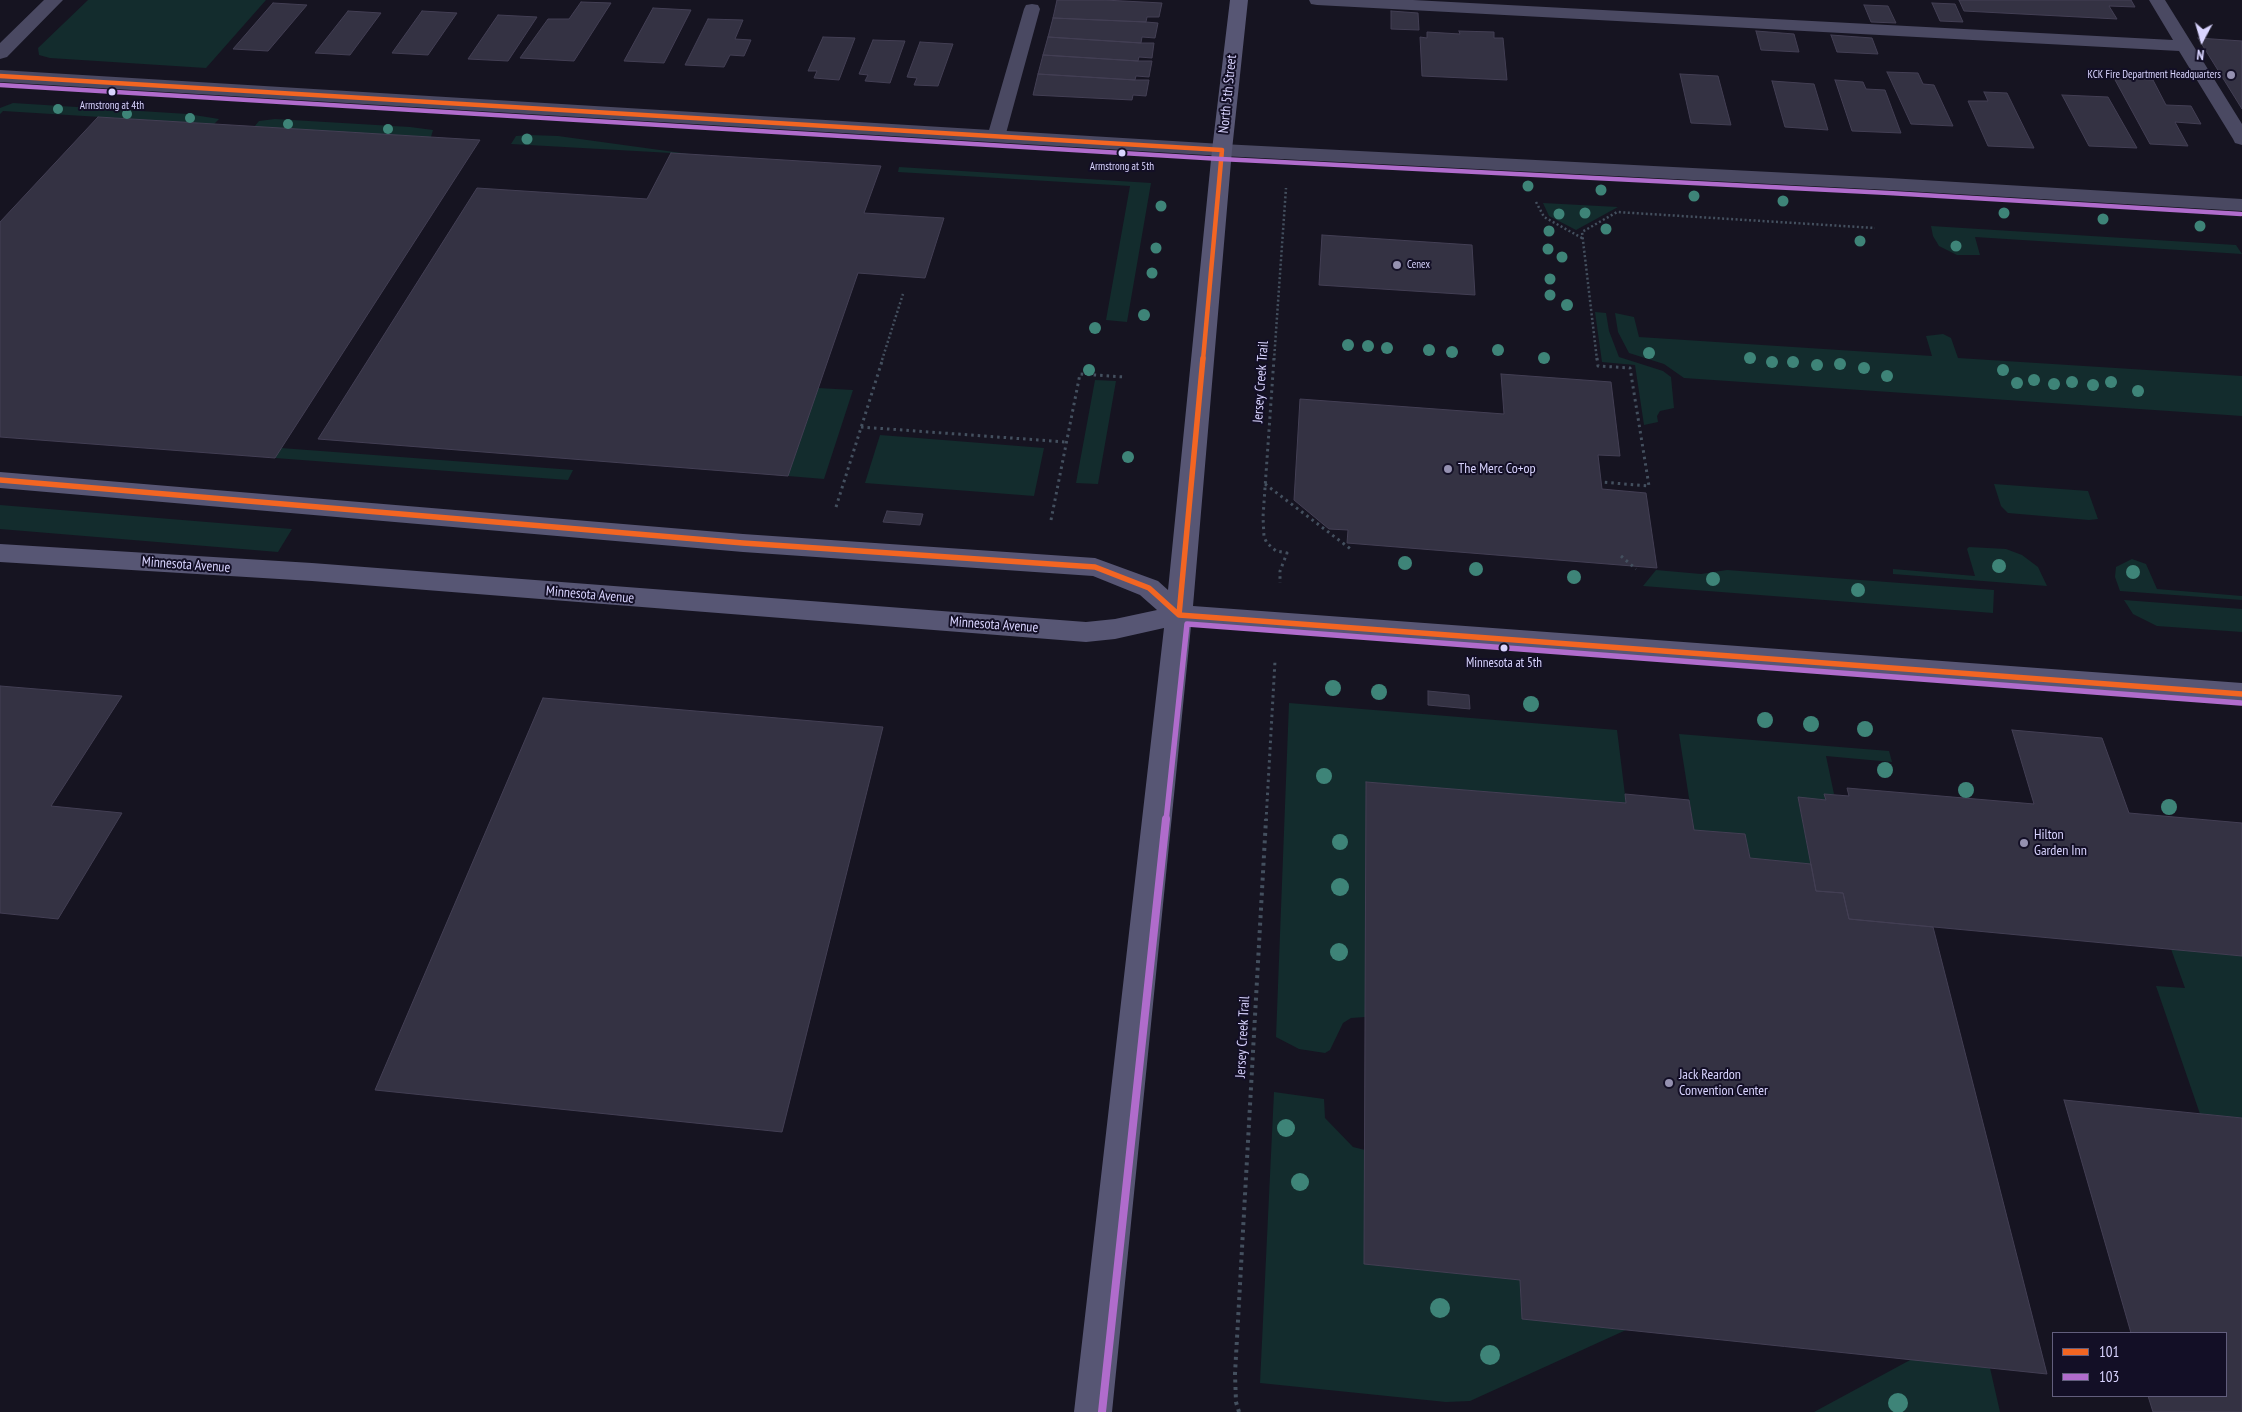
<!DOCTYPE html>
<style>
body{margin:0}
#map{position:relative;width:2242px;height:1412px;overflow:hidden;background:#161421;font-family:"PT Sans Narrow",sans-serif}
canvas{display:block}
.legend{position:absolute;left:2052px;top:1332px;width:175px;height:65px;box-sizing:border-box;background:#130f26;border:1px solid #625e7d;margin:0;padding:6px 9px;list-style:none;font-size:15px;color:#d9d4ff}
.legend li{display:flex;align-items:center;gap:10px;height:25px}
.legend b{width:25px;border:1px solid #625e7d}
.north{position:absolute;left:2177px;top:15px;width:50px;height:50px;-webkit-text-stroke:4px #130f26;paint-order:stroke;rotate:186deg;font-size:14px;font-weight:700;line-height:20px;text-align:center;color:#d9d4ff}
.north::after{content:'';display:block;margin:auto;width:18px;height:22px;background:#d9d4ff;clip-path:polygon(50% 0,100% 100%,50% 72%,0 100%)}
</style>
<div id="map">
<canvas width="2242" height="1412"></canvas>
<ul class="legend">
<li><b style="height:6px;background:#f26522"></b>101</li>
<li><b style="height:6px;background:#b06ccc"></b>103</li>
</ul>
<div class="north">N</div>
</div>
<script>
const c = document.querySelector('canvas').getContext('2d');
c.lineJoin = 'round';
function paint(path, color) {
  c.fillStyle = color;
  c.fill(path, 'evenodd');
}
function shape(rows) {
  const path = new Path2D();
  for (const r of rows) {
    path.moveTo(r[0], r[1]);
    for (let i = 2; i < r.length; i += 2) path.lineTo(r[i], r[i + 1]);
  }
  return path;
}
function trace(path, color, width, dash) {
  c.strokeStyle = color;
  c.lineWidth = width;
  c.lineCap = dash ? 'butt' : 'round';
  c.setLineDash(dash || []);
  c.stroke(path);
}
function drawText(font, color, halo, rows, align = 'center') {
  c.font = font + ' "PT Sans Narrow",sans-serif';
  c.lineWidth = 4;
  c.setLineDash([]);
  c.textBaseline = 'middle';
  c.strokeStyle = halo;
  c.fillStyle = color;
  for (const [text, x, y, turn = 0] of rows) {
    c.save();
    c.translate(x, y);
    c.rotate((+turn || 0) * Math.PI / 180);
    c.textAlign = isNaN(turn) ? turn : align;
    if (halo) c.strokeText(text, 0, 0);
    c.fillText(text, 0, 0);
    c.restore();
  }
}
paint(shape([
 [88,0,266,0,206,68,50,58,39,55,38,48],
 [13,103,188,114,219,119,214,124,3,111,0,114,0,108],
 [275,119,410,127,433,130,431,137,254,127,259,121],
 [530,135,558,136,689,154,511,144,516,136],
 [899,167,1151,183,1127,322,1106,320,1130,186,898,172],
 [1543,203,1618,207,1576,230,1549,216],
 [1931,226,2236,245,2242,254,1975,237,1980,255,1957,255,1939,246,1933,236],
 [1595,312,1606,313,1609,331,1619,357,1663,371,1671,377,1674,408,1660,411,1657,416,1658,422,1644,425,1635,365,1602,362],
 [1615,313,1634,317,1639,337,1932,356,1926,336,1943,334,1951,338,1958,358,2242,376,2242,416,1684,378,1664,364,1629,353,1618,332],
 [1095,380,1116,381,1098,484,1076,483],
 [818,388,853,390,824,479,788,476],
 [880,435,1044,448,1034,496,865,483],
 [281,448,573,470,568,480,275,458],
 [1994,484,2088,491,2098,519,2089,520,2008,513,2001,506],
 [0,505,292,529,278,552,0,529],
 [1969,547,2006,549,2022,555,2038,567,2047,586,1893,574,1893,569,1975,576,1967,549],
 [2132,559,2146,564,2157,589,2242,596,2242,600,2120,591,2115,577,2116,567],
 [1656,570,1701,574,1727,570,1994,590,1993,613,1643,586],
 [2124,600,2242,609,2242,632,2157,626,2133,614],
 [1289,703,1617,730,1626,803,1366,782,1365,1017,1351,1018,1343,1023,1330,1050,1325,1053,1299,1049,1276,1037],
 [1679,734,1889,751,1892,762,1826,756,1834,794,1825,794,1826,800,1798,798,1811,864,1750,858,1745,834,1694,830],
 [2171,949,2242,956,2242,1118,2200,1114,2156,986,2185,988],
 [1274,1092,1324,1099,1325,1118,1353,1147,1365,1150,1364,1264,1520,1280,1522,1319,1626,1330,1470,1401,1446,1402,1260,1383],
 [1912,1359,1990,1368,2000,1412,1814,1412]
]), '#132c2d');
const building = shape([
 [1057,0,1104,0,1162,3,1159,17,1147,17,1146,22,1053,18,1057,0],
 [1959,0,2131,0,2135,7,2109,6,2117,19,1964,11,1959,0],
 [581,2,611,3,574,61,520,58,548,19,569,19,581,2],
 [273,3,307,5,268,51,233,49,273,3],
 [1932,3,1955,4,1963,22,1940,21,1932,3],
 [1864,5,1888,6,1896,23,1871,22,1864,5],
 [653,8,691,10,664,63,624,61,653,8],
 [348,11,381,13,350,55,315,53,348,11],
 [422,11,457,13,428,55,392,53,422,11],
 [1391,11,1418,13,1419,30,1391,29,1391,11],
 [498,15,537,17,508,61,468,59,498,15],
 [1053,18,1146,22,1158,23,1155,38,1142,37,1141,43,1048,37,1053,18],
 [708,19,743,20,735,39,751,40,744,56,730,55,724,67,685,65,708,19],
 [1459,31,1494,32,1494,38,1503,38,1507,80,1422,76,1420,37,1427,38,1427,32,1460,34,1459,31],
 [1756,31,1794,34,1799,52,1761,50,1756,31],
 [1831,35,1872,38,1878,54,1837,52,1831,35],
 [823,37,855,38,839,80,814,78,817,71,808,71,823,37],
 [1048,37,1141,43,1154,43,1152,58,1139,57,1138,61,1043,55,1048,37],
 [2198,38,2242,41,2242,109,2198,38],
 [873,40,905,41,890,83,865,81,868,75,859,74,873,40],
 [920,42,953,44,938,86,914,85,917,78,907,77,920,42],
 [1043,55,1138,61,1152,61,1149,77,1136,76,1135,80,1038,74,1043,55],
 [1887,72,1918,73,1923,84,1934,85,1953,126,1911,124,1887,72],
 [1038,74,1135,80,1149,80,1146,96,1133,95,1132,100,1033,95,1038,74],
 [1680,74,1718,76,1731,125,1691,123,1680,74],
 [2114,78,2153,80,2166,105,2191,106,2201,124,2175,122,2188,146,2150,144,2114,78],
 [1835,80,1863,82,1866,89,1885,90,1901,133,1852,131,1835,80],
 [1772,81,1814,84,1828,130,1785,127,1772,81],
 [1984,92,2007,93,2034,148,1988,146,1968,101,1988,101,1984,92],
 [2062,95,2108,97,2137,148,2089,146,2062,95],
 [98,117,480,140,275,458,0,437,0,222,98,117],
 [671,153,881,166,864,213,944,218,925,278,858,273,788,476,318,439,477,188,647,199,671,153],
 [1322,235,1472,245,1475,295,1319,285,1322,235],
 [1501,374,1611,382,1620,456,1598,455,1602,489,1646,493,1657,568,1347,543,1348,530,1329,529,1294,500,1300,399,1504,414,1501,374],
 [887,511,923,514,920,525,883,522,887,511],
 [0,686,122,696,51,806,122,813,58,919,0,913,0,686],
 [1428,691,1469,695,1470,709,1428,705,1428,691],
 [543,698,883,727,782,1132,375,1090,543,698],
 [2012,730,2102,738,2129,813,2242,823,2242,956,1849,919,1843,893,1816,891,1798,797,1826,800,1824,794,1849,796,1847,788,2034,804,2012,730],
 [1366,782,1626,803,1625,794,1689,800,1694,830,1745,834,1750,858,1811,864,1816,891,1843,893,1849,919,1933,927,2047,1374,1522,1319,1520,1280,1364,1264,1366,782],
 [2064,1100,2242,1118,2242,1412,2153,1412,2148,1396,2226,1396,2226,1333,2131,1333,2064,1100]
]);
paint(building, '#343243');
trace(building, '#433f54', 1);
trace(shape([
 [1536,202,1544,217,1582,238],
 [882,360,903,294],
 [1274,360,1286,188],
 [1597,360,1582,232,1617,212,1875,228]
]), '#44505f', 2.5, [2, 2.5]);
trace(shape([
 [1274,358,1263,517,1264,537,1267,543,1276,551,1287,553,1280,571,1280,583],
 [1597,358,1598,366,1630,368,1649,486,1601,482],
 [861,427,1066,442],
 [1265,484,1352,550],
 [836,507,883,358],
 [1051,520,1080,374,1124,377],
 [1621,556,1636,569],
 [1266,821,1275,661]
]), '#44505f', 3, [2.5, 4]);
trace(shape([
 [1239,1412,1236,1402,1235,1374,1266,819]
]), '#44505f', 4, [3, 4.5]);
paint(shape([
 [1309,0,1413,0,2173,40,2149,0,2165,0,2242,124,2242,145,2235,143,2233,139,2179,51,1317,5,1311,4,1309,0],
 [1032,4,1038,5,1040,9,1005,137,1003,141,989,141,987,137,1024,9,1026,5,1032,4]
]), '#4a4962');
paint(shape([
 [44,0,63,0,7,57,0,59,0,43,44,0],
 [0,70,1222,144,1889,178,2242,199,2242,211,1889,190,1222,156,0,82,0,70]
]), '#4a4962');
paint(shape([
 [1230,0,1248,0,1232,150,1193,606,2242,683,2242,705,1191,626,1112,1412,1074,1412,1164,628,1115,639,1086,642,312,581,0,562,0,544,312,563,1086,622,1115,619,1157,610,1140,595,1093,576,743,552,0,488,0,472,743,534,1095,558,1158,581,1168,590,1212,150,1230,0]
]), '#575674');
trace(shape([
 [0,76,1222,150],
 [1203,360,1222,150]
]), '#f26522', 4.5);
trace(shape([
 [0,480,743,543,1095,567,1149,588,1179,615,2242,694],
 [1179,615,1203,358]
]), '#f26522', 5.5);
trace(shape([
 [0,85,1221,159,1889,193,2241,214]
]), '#b06ccc', 4.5);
trace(shape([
 [1166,821,1187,624,2241,703]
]), '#b06ccc', 5.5);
trace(shape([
 [1102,1412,1166,819]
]), '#b06ccc', 8);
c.fillStyle = '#3e8478';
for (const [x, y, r] of [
 [58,109,5],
 [127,114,5],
 [190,118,5],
 [288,124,5],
 [388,129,5],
 [527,139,5.5],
 [1528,186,5.5],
 [1601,190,5.5],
 [1694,196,5.5],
 [1783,201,5.5],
 [1161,206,5.5],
 [1585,213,5.5],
 [2004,213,5.5],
 [1559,214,5.5],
 [2103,219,5.5],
 [2200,226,5.5],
 [1606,229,5.5],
 [1549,231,5.5],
 [1860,241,5.5],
 [1956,246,5.5],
 [1156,248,5.5],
 [1548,249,5.5],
 [1562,257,5.5],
 [1152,273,5.5],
 [1550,279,5.5],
 [1550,295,5.5],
 [1567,305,6],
 [1144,315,6],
 [1095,328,6],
 [1348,345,6],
 [1368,346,6],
 [1387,348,6],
 [1429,350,6],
 [1498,350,6],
 [1452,352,6],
 [1649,353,6],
 [1544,358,6],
 [1750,358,6],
 [1772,362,6],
 [1793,362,6],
 [1840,364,6],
 [1817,365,6],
 [1864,368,6],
 [1089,370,6],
 [2003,370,6],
 [1887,376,6],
 [2034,380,6],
 [2072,382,6],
 [2111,382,6],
 [2017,383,6],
 [2054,384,6],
 [2093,385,6],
 [2138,391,6],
 [1128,457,6],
 [1405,563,7],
 [1999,566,7],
 [1476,569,7],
 [2133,572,7],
 [1574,577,7],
 [1713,579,7],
 [1858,590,7],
 [1333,688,8],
 [1379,692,8],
 [1531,704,8],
 [1765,720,8],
 [1811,724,8],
 [1865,729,8],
 [1885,770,8],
 [1324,776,8],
 [1966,790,8],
 [2169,807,8],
 [1340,842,8],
 [1340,887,9],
 [1339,952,9],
 [1286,1128,9],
 [1300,1182,9],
 [1440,1308,10],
 [1490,1355,10],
 [1898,1403,10]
]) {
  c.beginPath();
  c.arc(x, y, r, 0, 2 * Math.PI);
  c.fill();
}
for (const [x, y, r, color] of [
 [2231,75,5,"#9591b1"],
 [112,92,4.5,"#d9d4ff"],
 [1122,153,4.5,"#d9d4ff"],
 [1397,265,5,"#9591b1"],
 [1448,469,5,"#9591b1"],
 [1504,648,4.5,"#d9d4ff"],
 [2024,843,5,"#9591b1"],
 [1669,1083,5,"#9591b1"]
]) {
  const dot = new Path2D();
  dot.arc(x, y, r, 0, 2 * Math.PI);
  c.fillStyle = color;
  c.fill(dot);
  trace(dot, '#130f26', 2);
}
drawText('11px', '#d9d4ff', '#130f26', [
 ["KCK Fire Department Headquarters",2221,75],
 ["Cenex",1407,265,"left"]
], 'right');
drawText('11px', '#d9d4ff', '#130f26', [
 ["Armstrong at 4th",112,106],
 ["Armstrong at 5th",1122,167]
]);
drawText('13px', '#d9d4ff', '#130f26', [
 ["Minnesota at 5th",1504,663]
]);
drawText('14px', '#d9d4ff', '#130f26', [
 ["North 5th Street",1228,94,-84],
 ["Jersey Creek Trail",1261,382,-86],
 ["Minnesota Avenue",186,565,4],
 ["Minnesota Avenue",590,595,5],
 ["Minnesota Avenue",994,625,4],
 ["Jersey Creek Trail",1243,1037,-87]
]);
drawText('14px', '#d9d4ff', '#130f26', [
 ["The Merc Co+op",1458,469],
 ["Hilton",2034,835],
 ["Garden Inn",2034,851],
 ["Jack Reardon",1679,1075],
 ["Convention Center",1679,1091]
], 'left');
</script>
